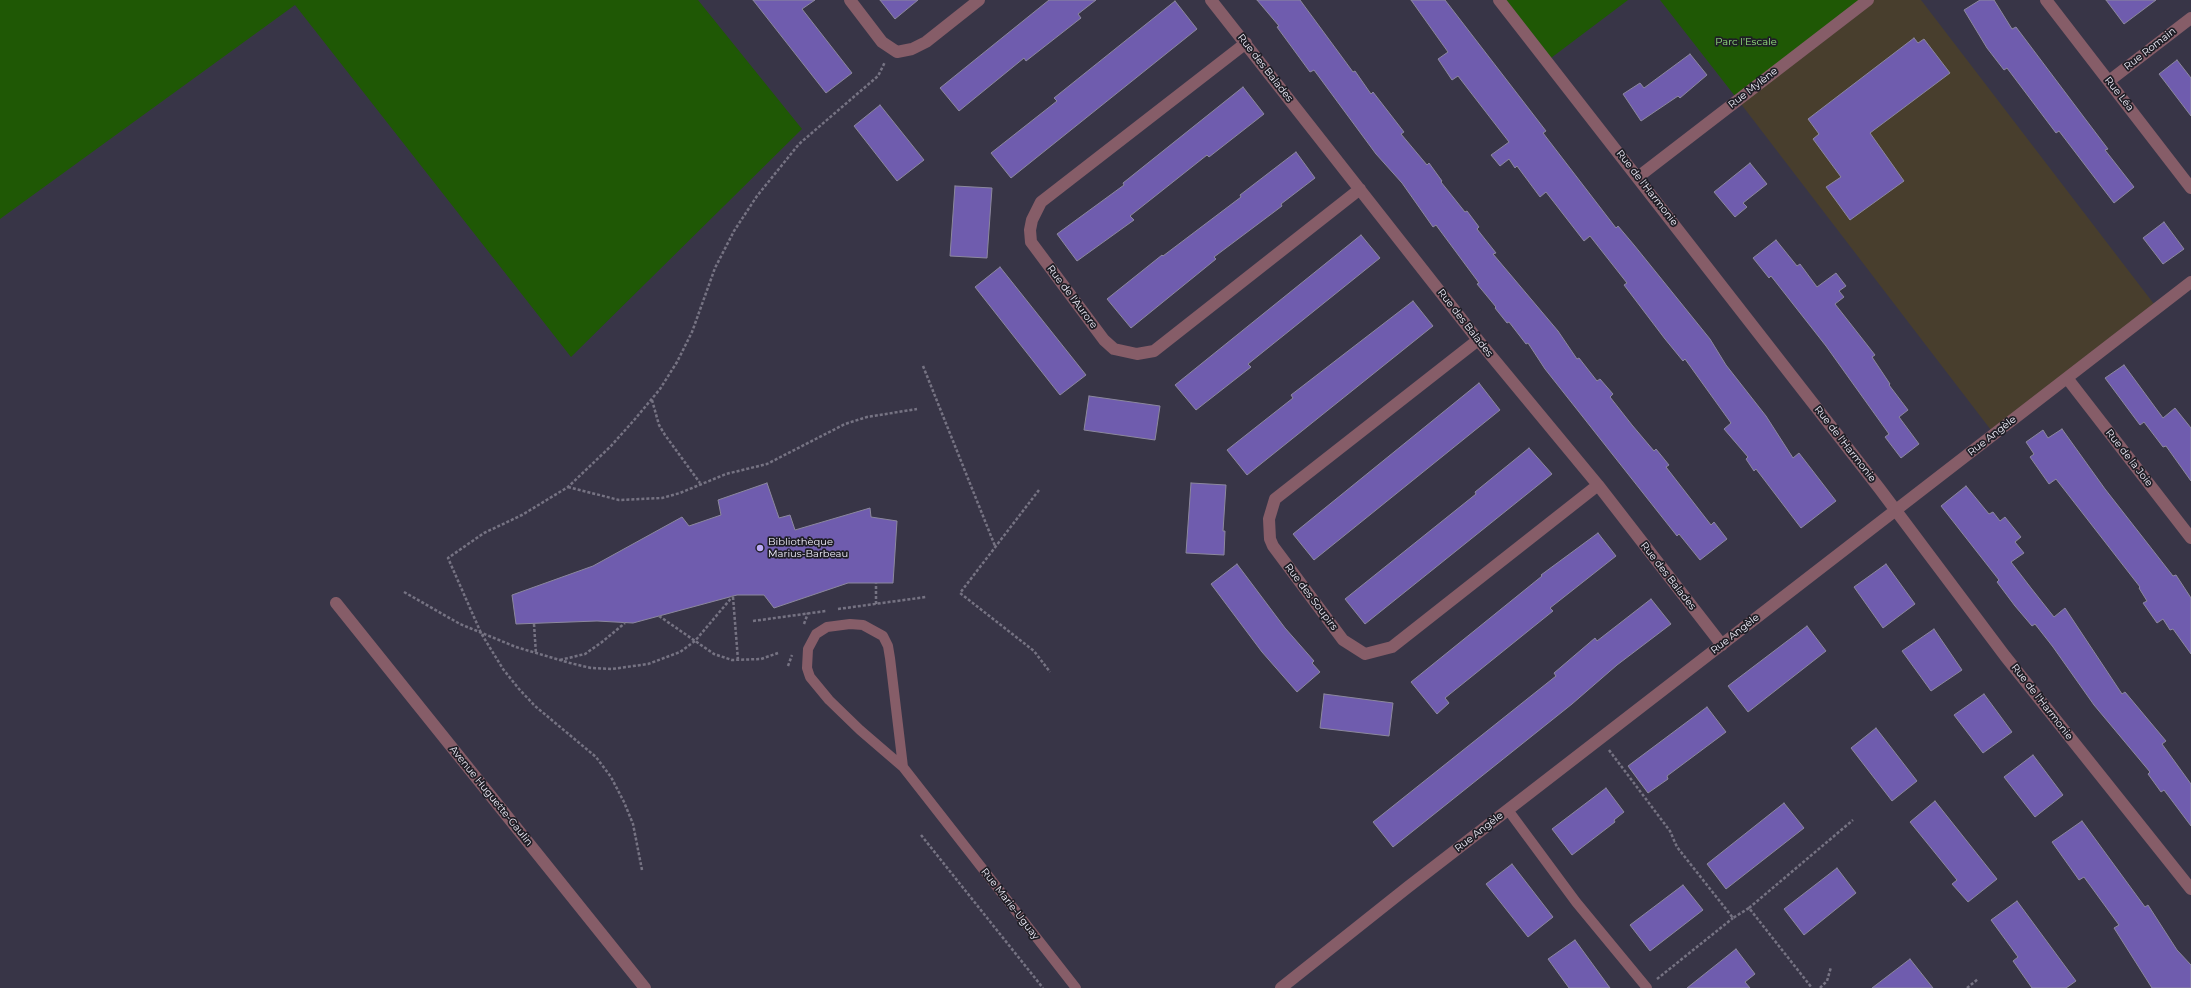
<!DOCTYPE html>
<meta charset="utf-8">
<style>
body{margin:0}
canvas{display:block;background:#383547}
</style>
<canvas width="2191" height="988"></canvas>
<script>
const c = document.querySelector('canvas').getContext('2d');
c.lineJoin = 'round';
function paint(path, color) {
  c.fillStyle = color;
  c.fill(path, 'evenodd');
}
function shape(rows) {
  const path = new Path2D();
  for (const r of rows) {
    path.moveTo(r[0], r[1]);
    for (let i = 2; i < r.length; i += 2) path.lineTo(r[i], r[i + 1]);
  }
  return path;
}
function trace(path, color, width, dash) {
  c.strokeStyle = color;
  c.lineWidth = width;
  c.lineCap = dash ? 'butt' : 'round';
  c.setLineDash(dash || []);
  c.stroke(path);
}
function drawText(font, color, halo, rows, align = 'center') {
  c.font = font + ' Montserrat,sans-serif';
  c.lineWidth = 3.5;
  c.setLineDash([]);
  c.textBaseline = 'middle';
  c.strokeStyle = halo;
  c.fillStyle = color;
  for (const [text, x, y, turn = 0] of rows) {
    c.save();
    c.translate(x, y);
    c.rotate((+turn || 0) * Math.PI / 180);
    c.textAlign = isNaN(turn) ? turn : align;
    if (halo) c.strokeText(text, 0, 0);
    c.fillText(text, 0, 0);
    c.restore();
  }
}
paint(shape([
 [1868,0,1921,0,2157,308,1994,434,1738,100]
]), '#483e2d');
paint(shape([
 [0,0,698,0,802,129,571,357,295,5,0,219],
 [1499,0,1628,0,1547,61],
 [1660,0,1868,0,1738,100]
]), '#1f5805');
const building = shape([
 [753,0,815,0,802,9,852,73,826,93,753,0],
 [880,0,918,0,895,19,880,0],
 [1049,0,1096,0,1078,14,1081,18,1026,61,1024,58,959,111,940,88,1049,0],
 [1257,0,1300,0,1353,72,1355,71,1371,94,1373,92,1404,132,1401,134,1427,165,1429,163,1442,181,1441,182,1465,212,1467,211,1479,227,1477,229,1496,253,1493,254,1558,331,1577,359,1579,358,1597,381,1600,379,1613,394,1610,397,1632,425,1654,451,1656,449,1669,465,1666,467,1711,525,1714,522,1727,539,1700,560,1679,534,1677,536,1545,369,1528,343,1526,344,1509,322,1507,323,1495,308,1496,307,1477,284,1479,283,1436,225,1433,227,1402,183,1376,154,1314,70,1310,72,1277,27,1279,26,1257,0],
 [1411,0,1445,0,1546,131,1543,133,1616,228,1618,226,1634,245,1710,339,1726,365,1766,416,1793,458,1799,453,1836,501,1801,528,1756,469,1754,471,1746,459,1748,457,1724,429,1731,423,1685,359,1683,361,1665,339,1624,285,1627,283,1590,236,1584,241,1546,192,1540,197,1517,166,1515,168,1509,159,1500,166,1491,155,1509,142,1458,76,1452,80,1438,59,1448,52,1411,0],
 [1980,0,1994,0,2012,29,2016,27,2083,116,2108,149,2105,150,2134,187,2114,203,2059,131,2056,133,2007,68,2004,70,1987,48,1964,10,1980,0],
 [2106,0,2156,0,2124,24,2106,0],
 [1175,1,1197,29,1011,178,991,153,1057,101,1054,98,1175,1],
 [1914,38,1918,43,1924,39,1950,73,1870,133,1904,181,1850,220,1826,187,1841,177,1813,139,1819,134,1808,119,1914,38],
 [1690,54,1707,75,1680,98,1678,96,1641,121,1623,94,1640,83,1644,88,1690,54],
 [2177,60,2191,78,2191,116,2159,74,2177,60],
 [1243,87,1264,114,1209,157,1207,155,1130,216,1134,220,1077,261,1057,234,1124,185,1123,183,1243,87],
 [880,105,924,160,897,181,854,126,880,105],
 [1296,152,1315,178,1281,204,1282,206,1214,257,1216,259,1131,328,1107,299,1162,255,1163,256,1241,197,1240,195,1296,152],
 [1750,163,1767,184,1743,203,1747,207,1735,217,1714,192,1750,163],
 [955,186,992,188,987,258,950,256,955,186],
 [2164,222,2184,249,2163,264,2143,238,2164,222],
 [1361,235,1380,258,1248,364,1251,367,1196,410,1175,385,1361,235],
 [1776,240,1797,266,1800,264,1817,287,1836,273,1846,286,1839,291,1844,297,1835,304,1875,355,1872,357,1890,384,1889,385,1908,410,1899,417,1919,444,1901,458,1885,437,1889,434,1826,346,1771,276,1769,278,1753,258,1776,240],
 [1000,267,1086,375,1060,395,975,287,1000,267],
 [1413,301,1433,326,1247,475,1227,450,1293,398,1291,395,1413,301],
 [2124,365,2163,418,2175,408,2191,428,2191,481,2166,446,2163,447,2144,422,2140,425,2105,378,2124,365],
 [1479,383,1500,410,1314,560,1293,534,1479,383],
 [1089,396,1160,406,1155,440,1084,430,1089,396],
 [2062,429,2105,489,2173,576,2176,575,2191,598,2191,654,2173,629,2170,630,2163,619,2157,623,2143,603,2147,601,2139,588,2140,587,2056,479,2049,484,2030,457,2034,454,2026,442,2043,430,2048,438,2062,429],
 [1529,448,1552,474,1365,624,1345,599,1476,494,1475,492,1529,448],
 [767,483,779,518,790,515,795,530,870,508,871,517,897,521,893,583,848,583,774,608,764,595,737,595,633,623,597,621,516,624,512,595,593,566,682,517,689,526,721,515,718,500,767,483],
 [1191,483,1226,485,1223,531,1225,531,1224,555,1186,553,1191,483],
 [1966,486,1989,514,1993,512,2000,521,2005,517,2021,537,2015,542,2024,553,2011,562,2031,588,2054,617,2065,608,2122,694,2125,692,2166,741,2162,744,2191,784,2191,826,2164,790,2161,792,2148,774,2150,772,2094,705,2053,647,2035,624,2032,626,2015,606,1997,582,1999,580,1941,506,1966,486],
 [1598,533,1616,556,1550,608,1553,611,1445,698,1449,703,1437,714,1411,682,1542,576,1541,575,1598,533],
 [1237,564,1285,628,1314,661,1312,663,1320,672,1297,692,1262,652,1211,584,1237,564],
 [1886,564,1915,604,1883,628,1854,587,1886,564],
 [1651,599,1671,624,1617,665,1572,704,1393,847,1373,822,1556,676,1554,673,1595,638,1597,641,1651,599],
 [1807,626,1826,651,1748,712,1728,686,1807,626],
 [1934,629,1962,670,1931,691,1902,651,1934,629],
 [1324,694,1393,703,1389,736,1320,728,1324,694],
 [1984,694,2012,732,1983,753,1954,715,1984,694],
 [1707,707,1726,732,1667,776,1668,779,1648,793,1628,766,1707,707],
 [1876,728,1917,781,1892,801,1851,748,1876,728],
 [2033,755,2063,795,2035,817,2004,777,2033,755],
 [1606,788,1624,812,1614,820,1615,822,1572,855,1552,829,1606,788],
 [1935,801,1997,879,1968,902,1952,884,1957,880,1910,822,1935,801],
 [1784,803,1804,828,1726,889,1707,864,1784,803],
 [2082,821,2145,907,2148,905,2177,950,2191,965,2191,988,2152,988,2114,928,2119,925,2084,877,2079,880,2052,842,2082,821],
 [1512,864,1553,917,1528,937,1486,884,1512,864],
 [1837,868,1856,893,1804,935,1784,909,1837,868],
 [1683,885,1703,910,1650,951,1630,925,1683,885],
 [2017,901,2076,981,2066,988,2032,988,2013,961,2018,957,1991,920,2017,901],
 [1575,940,1610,988,1569,988,1548,959,1575,940],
 [1736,949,1755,974,1745,982,1750,988,1687,988,1736,949],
 [1910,959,1933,988,1872,988,1910,959]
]);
paint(building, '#6f5cae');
trace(building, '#8c889e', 1);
trace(shape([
 [923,366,995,546],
 [652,400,659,425,665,435,700,483],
 [568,487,619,500,662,498,680,493,726,474,767,464,845,424,867,417,917,409],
 [1039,490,960,593,1034,651,1050,672],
 [404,592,460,624,516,647,570,663,591,668,612,669,648,664,680,652,695,641,733,596],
 [733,597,738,660],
 [876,604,876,583],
 [838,609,926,597],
 [659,616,714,654,732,660,761,659,778,653],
 [753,621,826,611],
 [534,624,536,654],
 [804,624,808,613],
 [560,660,585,654,602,642,625,623],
 [788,666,792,655],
 [1609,750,1670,831,1677,847,1733,918,1749,908,1812,988],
 [921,835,1043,988],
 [642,870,633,824,624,802,611,777,596,757,535,706,519,689,503,669,481,633,448,558,484,533,522,515,568,487,611,446,635,419,660,389,677,362,692,332,715,268,734,231,757,196,799,144,878,76,885,62],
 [1749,908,1853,820],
 [1657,979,1733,918],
 [1820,988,1827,981,1831,967],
 [1967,988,1978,979]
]), '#767383', 2.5, [3, 2]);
trace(shape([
 [903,767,890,658,888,646,883,636,863,625,850,624,827,627,816,634,808,649,807,668,810,677,829,700,860,730,903,767,1076,988],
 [1508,810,1576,902,1647,988]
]), '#865d68', 10);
trace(shape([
 [850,0,882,42,897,52,912,49,926,42,979,0],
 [1211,0,1478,340,1598,485,1722,645],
 [1499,0,1879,488,2005,656,2191,889],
 [2046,0,2191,188],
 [1246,43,1041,202,1032,220,1030,230,1031,242,1104,340,1114,349,1137,354,1154,351,1360,189],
 [2109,81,2191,18],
 [1638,177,1868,0],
 [1478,340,1275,499,1269,519,1270,539,1273,546,1343,640,1365,654,1392,647,1598,485],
 [2067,378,2191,538],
 [336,603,645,988],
 [1281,988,1408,887,2191,282]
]), '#865d68', 12);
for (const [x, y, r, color] of [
 [760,548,4,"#bcaaf5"]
]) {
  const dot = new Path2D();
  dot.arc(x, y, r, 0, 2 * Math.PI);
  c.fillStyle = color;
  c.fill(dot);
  trace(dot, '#1f1e26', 1.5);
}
drawText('10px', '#97e580', '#1f1e26', [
 ["Parc l'Escale",1746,42]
]);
drawText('10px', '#f2f0fc', '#1f1e26', [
 ["Rue Romain",2150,49,-38],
 ["Rue des Balades",1265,68,52],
 ["Rue Mylène",1753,88,-38],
 ["Rue Léa",2119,94,52],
 ["Rue de l'Harmonie",1647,188,52],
 ["Rue de l'Aurore",1072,297,53],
 ["Rue des Balades",1465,323,52],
 ["Rue Angèle",1992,436,-38],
 ["Rue de l'Harmonie",1845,444,52],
 ["Rue de la Joie",2129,458,52],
 ["Rue des Balades",1668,576,52],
 ["Rue des Soupirs",1311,597,53],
 ["Rue Angèle",1735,634,-38],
 ["Rue de l'Harmonie",2042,702,52],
 ["Avenue Huguette-Gaulin",491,796,51],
 ["Rue Angèle",1479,832,-38],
 ["Rue Marie-Uguay",1010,904,52]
]);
drawText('10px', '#f2f0fc', '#1f1e26', [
 ["Bibliothèque",768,542],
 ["Marius-Barbeau",768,554]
], 'left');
</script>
